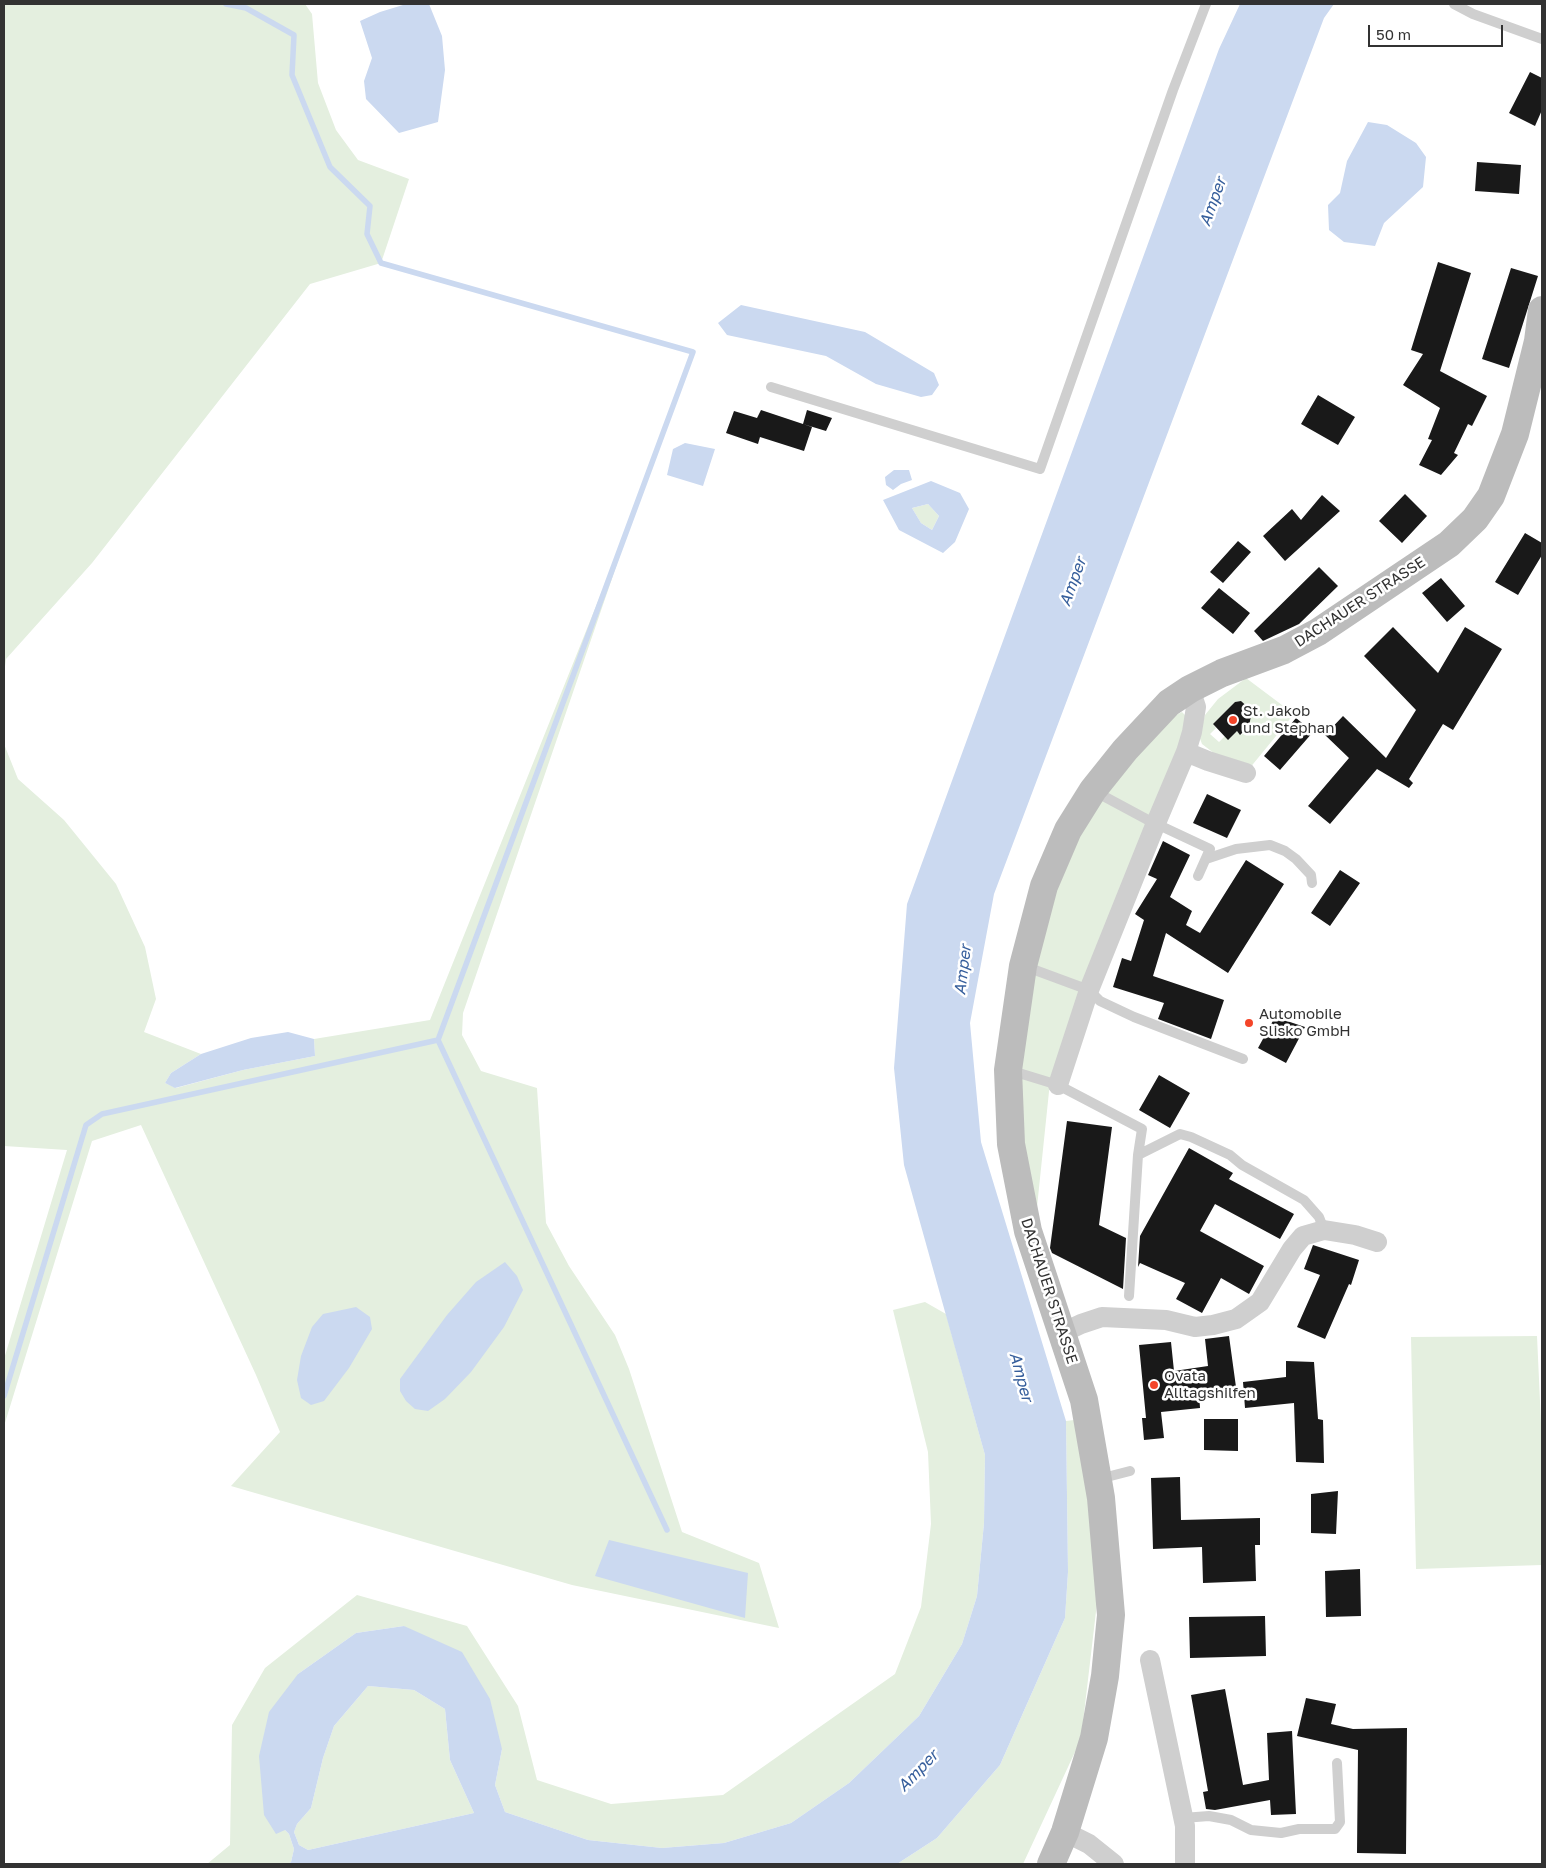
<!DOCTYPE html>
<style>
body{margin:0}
#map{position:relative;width:1546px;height:1868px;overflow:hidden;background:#fff;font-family:"Golos Text",sans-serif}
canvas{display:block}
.frame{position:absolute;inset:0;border:5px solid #323232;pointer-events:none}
.scale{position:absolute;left:1368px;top:25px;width:135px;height:22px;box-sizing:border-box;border:2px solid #323232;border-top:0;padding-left:6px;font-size:15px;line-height:18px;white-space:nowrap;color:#323232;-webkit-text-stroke:4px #fff;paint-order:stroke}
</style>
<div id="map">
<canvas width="1546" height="1868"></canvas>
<div class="frame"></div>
<div class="scale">50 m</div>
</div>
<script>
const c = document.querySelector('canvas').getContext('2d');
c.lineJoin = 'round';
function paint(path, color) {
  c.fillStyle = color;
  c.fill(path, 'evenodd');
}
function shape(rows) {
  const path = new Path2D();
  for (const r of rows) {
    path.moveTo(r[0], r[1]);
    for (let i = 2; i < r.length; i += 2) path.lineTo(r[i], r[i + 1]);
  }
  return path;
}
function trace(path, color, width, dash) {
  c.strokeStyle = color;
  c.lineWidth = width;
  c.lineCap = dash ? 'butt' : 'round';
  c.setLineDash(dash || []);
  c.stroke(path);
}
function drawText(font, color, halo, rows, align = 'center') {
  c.font = font + ' "Golos Text",sans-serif';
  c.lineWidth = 5;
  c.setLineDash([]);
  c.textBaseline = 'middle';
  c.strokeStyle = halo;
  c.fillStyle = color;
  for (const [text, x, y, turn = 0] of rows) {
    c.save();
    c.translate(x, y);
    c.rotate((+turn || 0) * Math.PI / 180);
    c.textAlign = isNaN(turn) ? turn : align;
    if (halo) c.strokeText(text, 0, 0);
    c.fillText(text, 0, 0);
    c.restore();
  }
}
paint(shape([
 [4,4,305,4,312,14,318,83,336,130,358,160,409,179,381,263,310,284,92,563,6,659,4,674],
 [641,494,463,1013,462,1035,481,1071,537,1088,546,1223,569,1266,615,1335,629,1369,682,1532,759,1563,779,1628,572,1585,231,1486,280,1432,256,1375,141,1125,92,1141,4,1426,4,1359,67,1150,4,1146,4,744,18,779,64,820,116,884,145,947,156,999,144,1032,201,1054,171,1073,165,1083,176,1088,243,1070,315,1056,314,1039,430,1020],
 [928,504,939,516,932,530,921,523,912,508],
 [1246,678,1294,714,1249,769,1215,754,1202,744,1199,736,1205,715,1218,699],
 [1241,701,1252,711,1251,717,1246,722,1250,726,1241,735,1237,731,1229,739,1225,736,1219,742,1210,734,1216,728,1213,724,1235,702],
 [1182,712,1185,715,1185,730,1050,1082,1037,1207,1019,1143,1018,1073,1033,970,1054,891,1079,834,1117,775,1176,715],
 [925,1302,946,1314,985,1455,984,1523,977,1596,962,1644,919,1716,849,1783,791,1823,724,1843,662,1848,588,1840,505,1812,495,1785,502,1749,404,1626,356,1633,298,1674,285,1830,289,1834,294,1849,291,1862,288,1864,207,1864,230,1845,232,1725,265,1668,357,1595,467,1626,518,1706,537,1780,611,1804,723,1795,895,1674,921,1607,931,1524,928,1452,893,1310],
 [1537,1336,1542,1445,1542,1565,1416,1569,1411,1337],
 [1082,1419,1097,1603,1081,1739,1023,1864,897,1864,937,1838,1000,1765,1065,1618,1068,1572,1066,1421],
 [368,1686,414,1690,445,1709,450,1760,474,1813,308,1850,299,1845,294,1832,297,1824,311,1808,323,1758,334,1726]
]), '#e4efdf');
paint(shape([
 [429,4,442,36,445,70,438,122,399,133,366,99,364,81,372,58,360,21,380,12,403,5],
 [1240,4,1334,4,1324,18,994,894,970,1023,981,1142,1066,1421,1068,1572,1065,1618,1000,1765,937,1838,897,1864,288,1864,291,1862,294,1849,289,1834,285,1830,276,1834,264,1815,259,1756,269,1712,298,1674,356,1633,404,1626,462,1652,490,1699,502,1749,495,1785,505,1812,588,1840,662,1848,724,1843,791,1823,849,1783,919,1716,962,1644,977,1596,984,1523,985,1455,904,1165,894,1068,907,904,1219,49],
 [368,1686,414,1690,445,1709,450,1760,474,1813,308,1850,299,1845,294,1832,297,1824,311,1808,323,1758,334,1726],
 [1368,122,1387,125,1416,143,1426,157,1423,187,1384,223,1375,246,1344,242,1329,230,1328,205,1340,193,1347,161],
 [741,305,865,332,934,373,939,385,932,395,921,397,876,384,826,356,727,335,718,323],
 [685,443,715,449,703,486,667,475,673,449],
 [894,470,909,470,912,480,901,484,893,490,886,485,885,477],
 [931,481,960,493,969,509,955,542,943,553,899,530,883,500],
 [928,504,939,516,932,530,921,523,912,508],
 [288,1032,314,1039,315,1056,243,1070,175,1088,165,1083,171,1073,201,1054,251,1038],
 [505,1262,517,1276,523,1290,504,1327,471,1372,445,1399,428,1411,415,1409,406,1401,400,1391,400,1379,447,1315,476,1282],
 [356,1307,370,1317,372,1329,349,1368,324,1401,311,1405,301,1398,297,1380,301,1356,312,1327,323,1314],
 [609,1540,748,1573,745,1618,595,1576]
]), '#cbd9f0');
trace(shape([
 [438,1040,667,1530],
 [4,1396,86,1125,102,1114,438,1040,693,352,381,263,367,234,370,206,330,167,292,75,294,35,246,8,226,4]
]), '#cbd9f0', 5.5);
paint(shape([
 [1530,72,1542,78,1542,110,1535,126,1509,113],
 [1477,162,1521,165,1519,194,1475,191],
 [1438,262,1471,273,1440,371,1487,396,1472,426,1468,424,1454,453,1458,455,1441,475,1419,465,1432,440,1428,439,1440,408,1403,385,1423,354,1411,350],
 [1511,268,1538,276,1509,368,1482,359],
 [1318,395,1355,417,1338,445,1301,424],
 [761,410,812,427,804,451,760,437,758,444,726,433,734,411,757,418],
 [807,410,832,418,826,431,803,424],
 [1405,494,1427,516,1402,543,1379,521],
 [1322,495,1340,511,1285,561,1263,536,1292,509,1301,520],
 [1525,533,1542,543,1542,555,1518,595,1495,582],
 [1238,541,1251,552,1223,583,1210,572],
 [1319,567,1338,586,1299,624,1263,641,1254,631],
 [1441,578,1465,606,1447,622,1422,593],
 [1219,588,1250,613,1233,634,1201,608],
 [1393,627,1438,673,1465,627,1502,649,1453,730,1443,724,1409,779,1413,783,1409,788,1377,769,1330,824,1308,806,1349,758,1325,735,1343,716,1386,758,1416,710,1364,656],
 [1241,701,1252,711,1249,726,1240,735,1237,731,1228,740,1213,724,1235,702],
 [1296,718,1313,732,1280,770,1264,756],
 [1207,794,1241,810,1227,838,1193,823],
 [1163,841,1190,855,1170,897,1192,911,1186,925,1200,933,1246,860,1284,884,1228,973,1166,933,1153,976,1224,1000,1211,1039,1158,1019,1164,1003,1113,987,1122,958,1131,961,1144,920,1135,914,1157,879,1148,875],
 [1340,870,1360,883,1330,926,1311,913],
 [1275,1017,1305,1027,1286,1063,1258,1048],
 [1159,1075,1190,1093,1170,1128,1139,1110],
 [1067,1121,1112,1127,1099,1225,1126,1238,1123,1289,1052,1253,1050,1248],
 [1189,1148,1233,1173,1229,1179,1294,1214,1280,1239,1215,1204,1200,1231,1264,1266,1249,1294,1221,1278,1202,1313,1176,1299,1185,1283,1140,1263,1138,1267,1140,1236],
 [1313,1245,1359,1260,1351,1285,1349,1284,1325,1339,1297,1327,1320,1275,1304,1269],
 [1229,1336,1236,1387,1199,1392,1200,1408,1161,1412,1164,1438,1144,1440,1142,1418,1146,1418,1139,1345,1171,1342,1174,1371,1208,1366,1205,1339],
 [1286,1361,1314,1362,1318,1419,1323,1420,1324,1463,1296,1462,1294,1403,1245,1408,1243,1382,1286,1377],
 [1204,1419,1238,1419,1238,1451,1204,1450],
 [1180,1477,1181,1520,1260,1518,1260,1545,1255,1545,1256,1581,1203,1583,1202,1547,1153,1549,1151,1478],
 [1338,1491,1336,1534,1311,1533,1311,1494],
 [1360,1569,1361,1616,1326,1617,1325,1571],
 [1265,1616,1266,1656,1190,1658,1189,1617],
 [1225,1689,1243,1785,1269,1780,1267,1733,1292,1731,1296,1814,1271,1815,1270,1800,1215,1810,1206,1809,1203,1792,1208,1791,1191,1695],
 [1306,1698,1336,1704,1331,1724,1353,1729,1407,1728,1406,1854,1357,1853,1358,1750,1297,1736]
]), '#191919');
trace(shape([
 [1454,4,1473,14,1542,39],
 [771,387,1040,469,1173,90,1206,4],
 [1094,791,1148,820,1210,849,1198,876],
 [1206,859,1236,849,1270,845,1285,851,1296,859,1311,875,1312,883],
 [1024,966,1089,990,1100,1001,1134,1017,1243,1059],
 [1009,1070,1058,1085,1142,1129,1138,1155,1129,1296],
 [1138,1155,1180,1134,1191,1137,1230,1155,1242,1165,1304,1200,1319,1217,1324,1230],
 [1099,1479,1130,1471],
 [1183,1818,1209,1816,1231,1820,1251,1830,1281,1833,1299,1829,1335,1829,1340,1822,1337,1763]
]), '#cfcfcf', 10);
trace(shape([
 [1186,752,1208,761,1246,773],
 [1058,1085,1089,990,1156,823,1186,752,1192,732,1196,707,1190,689],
 [1062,1333,1081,1324,1102,1317,1166,1320,1195,1327,1213,1325,1236,1319,1260,1302,1292,1249,1303,1236,1324,1230,1355,1235,1377,1242],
 [1150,1660,1185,1826,1185,1864],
 [1065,1832,1089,1844,1114,1864]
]), '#cfcfcf', 20);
trace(shape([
 [1051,1864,1065,1832,1094,1738,1105,1676,1111,1615,1101,1498,1084,1400,1028,1231,1011,1144,1008,1070,1023,966,1044,886,1068,830,1093,790,1125,750,1169,703,1190,689,1222,673,1284,650,1318,632,1449,544,1475,519,1491,496,1515,434,1538,341,1542,310]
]), '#bcbcbc', 28);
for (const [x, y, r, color] of [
 [1233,720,5,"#f44529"],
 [1249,1023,5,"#f44529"],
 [1154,1385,5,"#f44529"]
]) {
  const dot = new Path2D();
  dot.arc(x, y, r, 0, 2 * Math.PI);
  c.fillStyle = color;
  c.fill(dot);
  trace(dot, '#fff', 2);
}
drawText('15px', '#323232', '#fff', [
 ["DACHAUER STRASSE",1360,602,-33],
 ["DACHAUER STRASSE",1049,1291,72]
]);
drawText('15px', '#323232', '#fff', [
 ["St. Jakob",1243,711],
 ["und Stephan",1243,728],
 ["Automobile",1259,1014],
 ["Slisko GmbH",1259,1031],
 ["Ovata",1164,1376],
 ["Alltagshilfen",1164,1393]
], 'left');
drawText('italic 16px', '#375f9c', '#fff', [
 ["Amper",1213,202,-70],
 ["Amper",1073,582,-70],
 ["Amper",963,970,-83],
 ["Amper",1021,1377,75],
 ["Amper",918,1771,-46]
]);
</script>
